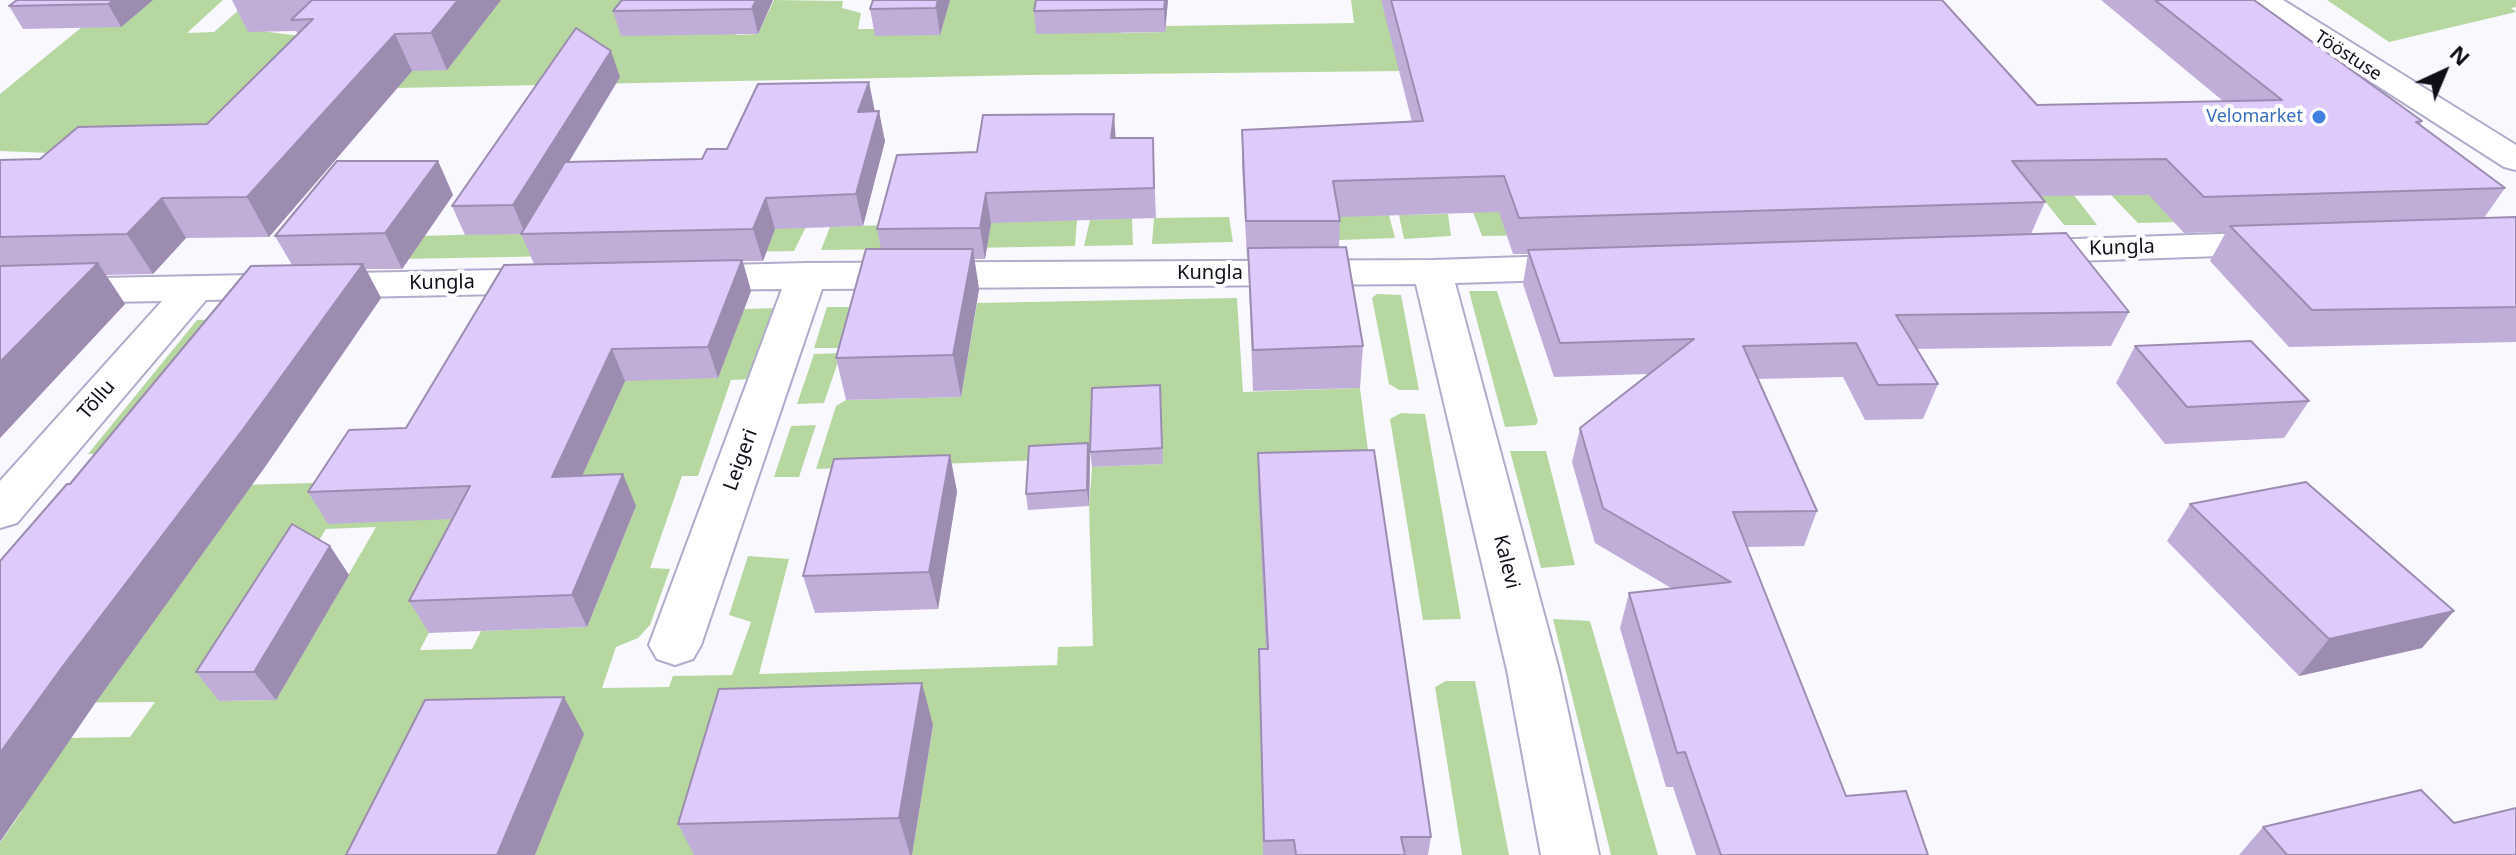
<!DOCTYPE html>
<meta charset="utf-8">
<style>
body{margin:0}
#map{position:relative;width:2516px;height:855px;overflow:hidden;background:#f9f8ff;font-family:"Noto Sans",sans-serif}
canvas{display:block}
.north{position:absolute;left:2404px;top:32px;width:80px;height:80px;-webkit-text-stroke:6px #fff;paint-order:stroke;rotate:44deg;font-size:22px;font-weight:700;line-height:32px;text-align:center;color:#100e19}
.north::after{content:'';display:block;margin:auto;width:28px;height:36px;background:#100e19;clip-path:polygon(50% 0,100% 100%,50% 72%,0 100%)}
</style>
<div id="map">
<canvas width="2516" height="855"></canvas>
<div class="north">N</div>
</div>
<script>
const c = document.querySelector('canvas').getContext('2d');
c.lineJoin = 'round';
function paint(path, color) {
  c.fillStyle = color;
  c.fill(path, 'evenodd');
}
function shape(rows) {
  const path = new Path2D();
  for (const r of rows) {
    path.moveTo(r[0], r[1]);
    for (let i = 2; i < r.length; i += 2) path.lineTo(r[i], r[i + 1]);
  }
  return path;
}
function trace(path, color, width, dash) {
  c.strokeStyle = color;
  c.lineWidth = width;
  c.lineCap = dash ? 'butt' : 'round';
  c.setLineDash(dash || []);
  c.stroke(path);
}
function drawText(font, color, halo, rows, align = 'center') {
  c.font = font + ' "Noto Sans",sans-serif';
  c.lineWidth = 8;
  c.setLineDash([]);
  c.textBaseline = 'middle';
  c.strokeStyle = halo;
  c.fillStyle = color;
  for (const [text, x, y, turn = 0] of rows) {
    c.save();
    c.translate(x, y);
    c.rotate((+turn || 0) * Math.PI / 180);
    c.textAlign = isNaN(turn) ? turn : align;
    if (halo) c.strokeText(text, 0, 0);
    c.fillText(text, 0, 0);
    c.restore();
  }
}
paint(shape([
 [115,0,223,0,187,33,214,32,250,0,261,31,308,37,487,0,668,0,737,35,758,34,774,0,843,1,842,8,861,13,858,29,901,29,910,0,1069,0,1122,33,1165,32,1166,26,1354,23,1351,0,1653,0,1590,69,1029,75,298,90,267,123,74,154,0,151,0,94],
 [2327,0,2516,0,2516,7,2511,8,2516,12,2389,42],
 [2195,194,2221,221,2138,223,2111,195],
 [2040,195,2074,195,2097,225,2064,225],
 [1543,209,1552,235,1482,236,1473,212],
 [1448,214,1451,236,1404,239,1399,215],
 [1389,215,1395,238,1313,241,1309,217],
 [1229,217,1233,242,1152,244,1154,218],
 [1132,218,1133,245,1084,246,1090,220],
 [1077,220,1075,246,920,249,926,223],
 [911,224,906,249,821,250,830,227],
 [806,227,794,251,743,252,753,228],
 [531,233,560,256,401,259,417,236],
 [1469,291,1497,291,1538,421,1536,425,1505,427],
 [1377,294,1401,295,1419,390,1399,390,1389,384,1372,298],
 [1237,298,1243,392,1360,388,1388,608,1263,855,912,855,933,726,701,855,535,855,583,734,392,855,0,855,0,843,22,811,0,812,0,739,130,737,155,702,0,703,0,658,172,487,453,479,744,309,778,308,753,379,731,380,698,476,682,476,650,568,670,569,650,625,638,638,616,647,602,688,669,687,673,676,732,675,751,622,729,615,748,556,789,559,759,674,1057,665,1058,647,1093,646,1089,506,1092,467,1162,464,1093,403,1090,458,816,469,836,406,846,400,961,397,977,303],
 [636,506,587,627,481,631,472,649,420,650,453,585],
 [376,527,276,700,220,701,326,529],
 [827,307,858,307,843,348,814,348],
 [239,319,130,453,88,454,197,320],
 [841,353,824,403,797,404,814,354],
 [1401,413,1425,414,1461,619,1423,620,1390,419],
 [816,425,799,477,774,477,791,426],
 [1510,451,1546,451,1575,565,1541,568],
 [1553,619,1590,621,1658,855,1611,855],
 [1446,681,1475,681,1509,855,1462,855,1435,687]
]), '#b6d8a0');
const street = shape([
 [2277,232,2290,235,2296,243,2290,251,2277,254,2018,263,2005,260,1999,252,2005,244,2018,241,2277,232],
 [1585,255,1599,259,1604,267,1599,275,1585,279,1455,283,1559,670,1599,855,1541,855,1507,670,1416,284,822,289,701,645,693,659,675,665,657,659,649,645,782,289,686,290,672,286,667,278,672,270,686,266,807,263,1433,260,1585,255],
 [553,269,567,273,572,281,567,289,553,293,206,300,17,523,0,528,0,481,162,301,0,304,0,280,553,269]
]);
const secondary = shape([
 [2248,0,2283,0,2516,145,2516,170,2504,167,2253,6,2248,0]
]);
trace(street, '#b0accb', 4);
trace(secondary, '#b0accb', 4);
paint(street, '#fff');
paint(secondary, '#fff');
paint(shape([
 [17,0,153,0,121,27,23,29,9,6],
 [232,0,501,0,447,70,412,71,269,237,186,238,153,274,106,275,125,304,0,438,0,160,40,159,207,124,298,34,296,31,248,32],
 [622,0,773,0,758,34,621,36,613,11],
 [950,0,940,35,875,36,870,9],
 [1168,0,1165,32,1036,34,1034,11],
 [1381,0,1942,0,2037,105,2223,101,2101,0,2254,0,2422,121,2420,125,2505,188,2484,218,2516,217,2516,342,2289,347,2210,261,2226,232,2184,233,2149,195,2040,196,2045,202,2031,234,2129,312,2111,346,1916,349,1938,384,1923,419,1865,420,1843,377,1758,379,1817,511,1804,546,1747,547,1846,796,1928,855,1696,855,1673,787,1666,787,1620,628,1629,593,1671,588,1595,543,1572,462,1580,428,1648,374,1554,377,1523,284,1528,254,1513,254,1499,212,1340,217,1339,247,1363,346,1360,388,1253,391,1248,258,1247,258,1242,165,1242,130,1412,122],
 [620,77,569,162,702,159,727,149,875,111,885,141,863,226,775,229,763,261,743,261,751,291,718,378,625,381,582,476,636,506,587,627,429,633,409,601,453,519,328,524,308,492,406,428,534,264,521,234,465,235,452,206],
 [1116,138,1154,168,1156,218,991,223,985,259,974,259,979,289,961,397,846,400,836,358,881,249,877,229,977,152],
 [438,161,453,195,402,269,366,269,381,298,267,464,96,702,70,484,292,265,275,236],
 [2135,346,2309,401,2284,438,2165,444,2116,383],
 [1160,385,1163,464,1092,467,1090,452],
 [1088,443,1090,458,1089,506,1028,510,1026,494],
 [1258,453,1431,837,1428,855,1263,855,1259,649,1266,649,1258,488],
 [950,455,957,492,938,609,815,613,803,576],
 [2190,504,2422,648,2299,676,2167,541],
 [330,546,349,575,276,700,219,701,196,672],
 [933,725,912,855,694,855,678,824],
 [2454,823,2516,855,2239,855,2263,827]
]), '#c0aed9');
paint(shape([
 [114,0,153,0,121,27,108,4],
 [458,0,501,0,447,70,431,33],
 [756,0,773,0,758,34,752,9],
 [938,0,950,0,940,35,936,8],
 [1165,0,1168,0,1165,32,1164,9],
 [395,34,412,71,269,237,247,197],
 [611,51,620,77,525,234,513,205],
 [869,82,875,112,858,112],
 [879,111,885,141,863,226,856,194],
 [1114,114,1116,143,1111,138],
 [438,161,453,195,402,269,385,233],
 [986,193,991,223,985,259,980,228],
 [162,198,186,238,153,274,127,234],
 [766,198,775,229,763,261,753,229],
 [973,249,979,289,961,397,953,355],
 [742,260,751,291,718,378,708,347],
 [98,263,125,304,0,438,0,362],
 [363,264,381,298,267,464,96,702,0,842,0,753,63,666],
 [612,349,625,381,567,509,552,477],
 [1088,443,1090,458,1089,506,1087,490],
 [950,455,957,492,938,609,929,572],
 [623,474,636,506,587,627,572,595],
 [330,546,349,575,276,700,254,672],
 [2454,611,2422,648,2299,676,2329,639],
 [922,683,933,725,912,855,910,855,899,818],
 [564,697,584,734,535,855,497,855]
]), '#9c8db0');
const building = shape([
 [17,0,114,0,108,4,9,6,17,0],
 [312,0,458,0,431,33,395,34,247,197,162,198,127,234,0,237,0,160,40,159,78,127,207,124,313,19,291,20,312,0],
 [622,0,756,0,752,9,613,11,622,0],
 [873,0,938,0,936,8,870,9,873,0],
 [1036,0,1165,0,1164,9,1034,11,1036,0],
 [1391,0,1942,0,2037,105,2282,100,2155,0,2254,0,2422,121,2416,122,2505,188,2204,197,2166,159,2012,161,2045,202,1519,218,1504,176,1333,181,1340,221,1246,221,1242,130,1423,121,1391,0],
 [576,28,611,51,513,205,452,206,576,28],
 [869,82,858,112,879,111,856,194,766,198,753,229,521,234,565,162,702,159,707,149,727,149,758,84,869,82],
 [1114,114,1111,138,1153,138,1154,188,986,193,980,228,877,229,897,155,977,152,983,115,1114,114],
 [337,161,438,161,385,233,275,236,337,161],
 [2516,217,2516,307,2312,310,2230,226,2516,217],
 [2066,233,2129,312,1896,315,1938,384,1878,385,1856,343,1743,346,1817,511,1733,512,1846,796,1906,791,1928,855,1721,855,1685,752,1677,753,1629,593,1731,582,1603,508,1580,428,1694,339,1560,343,1528,250,2066,233],
 [1346,247,1363,346,1253,350,1248,248,1346,247],
 [866,249,973,249,953,355,836,358,866,249],
 [742,260,708,347,612,349,552,477,623,474,572,595,409,601,470,486,308,492,349,430,406,428,504,265,742,260],
 [98,263,0,362,0,266,98,263],
 [363,264,244,428,63,666,0,753,0,561,67,484,70,484,251,266,363,264],
 [2251,341,2309,401,2187,407,2135,346,2251,341],
 [1160,385,1162,448,1090,452,1092,388,1160,385],
 [1088,443,1087,490,1026,494,1029,446,1088,443],
 [1374,450,1431,837,1401,837,1405,855,1296,855,1294,840,1264,841,1259,649,1268,649,1258,453,1374,450],
 [950,455,929,572,803,576,834,459,950,455],
 [2306,482,2454,611,2329,639,2190,504,2306,482],
 [292,524,330,546,254,672,196,672,292,524],
 [922,683,899,818,678,824,719,689,922,683],
 [564,697,497,855,346,855,425,700,564,697],
 [2421,790,2454,823,2516,808,2516,855,2287,855,2263,827,2421,790]
]);
paint(building, '#dfcafc');
trace(building, '#9c8db0', 2);
for (const [x, y, r, color] of [
 [2319,117,8,"#3f7fe0"]
]) {
  const dot = new Path2D();
  dot.arc(x, y, r, 0, 2 * Math.PI);
  c.fillStyle = color;
  c.fill(dot);
  trace(dot, '#fff', 3);
}
drawText('18px', '#100e19', '#fff', [
 ["Tööstuse",2348,56,33]
]);
drawText('18px', '#366cbe', '#fff', [
 ["Velomarket",2303,117]
], 'right');
drawText('20px', '#100e19', '#fff', [
 ["Kungla",2122,248,-2],
 ["Kungla",1210,273],
 ["Kungla",442,283,-1],
 ["Tõllu",97,400,-49],
 ["Leigeri",741,460,-70],
 ["Kalevi",1506,562,76]
]);
</script>
